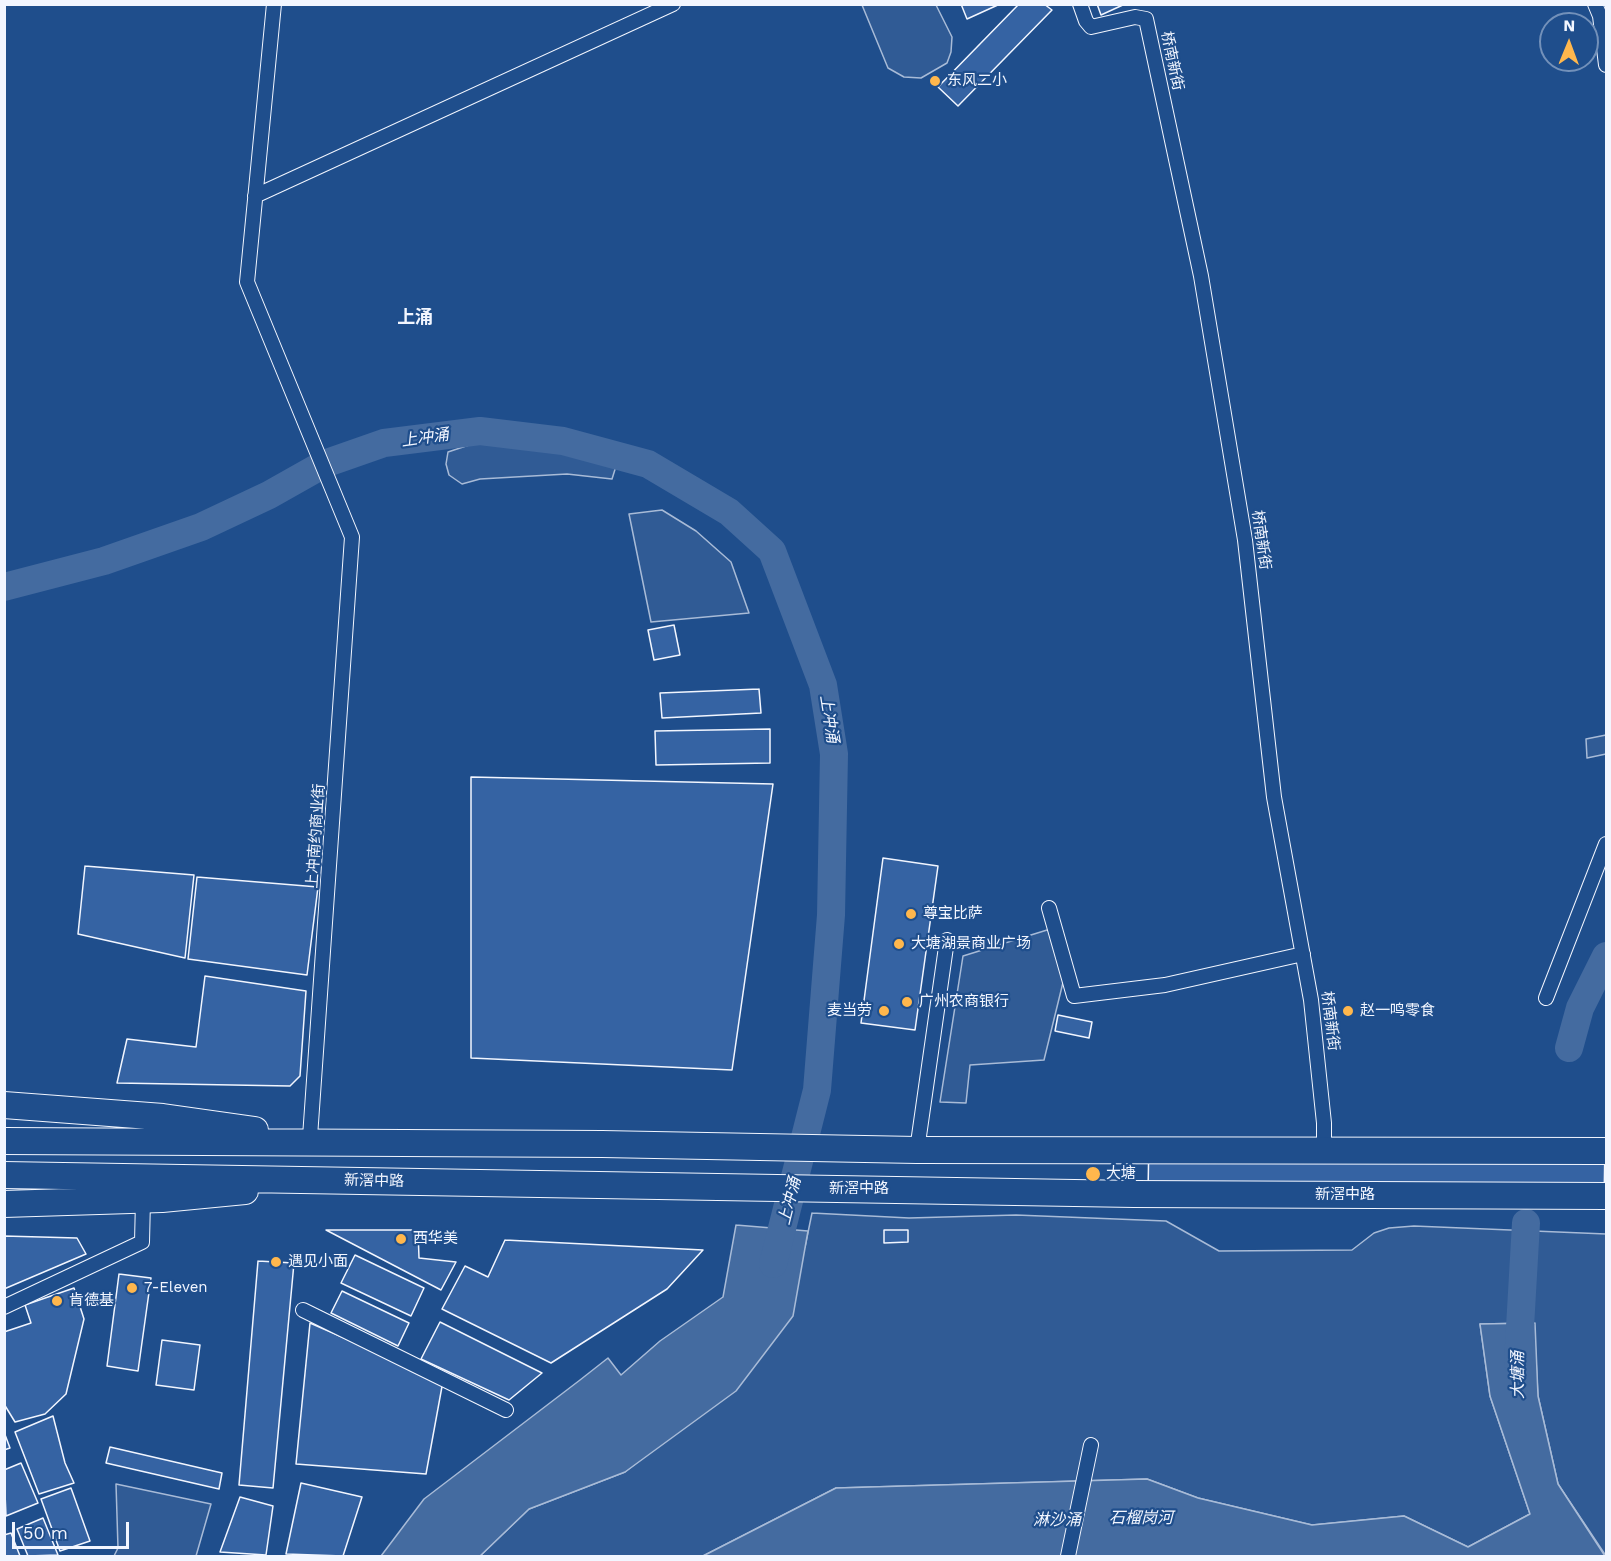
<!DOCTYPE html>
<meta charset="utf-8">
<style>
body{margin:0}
#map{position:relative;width:1611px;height:1561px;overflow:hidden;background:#1f4e8c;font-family:"Work Sans",sans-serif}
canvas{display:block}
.frame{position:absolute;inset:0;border:6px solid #f2f6ff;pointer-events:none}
.north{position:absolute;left:1539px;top:12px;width:60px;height:60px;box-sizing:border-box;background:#1f4e8c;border:2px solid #7391ba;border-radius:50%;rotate:1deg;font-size:16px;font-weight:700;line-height:24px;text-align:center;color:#f2f6ff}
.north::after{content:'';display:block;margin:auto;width:21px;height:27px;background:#ffb74d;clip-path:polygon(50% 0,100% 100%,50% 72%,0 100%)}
.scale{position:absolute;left:12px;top:1522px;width:117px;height:27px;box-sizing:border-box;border:3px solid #f2f6ff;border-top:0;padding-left:8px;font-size:18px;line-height:21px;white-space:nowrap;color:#f2f6ff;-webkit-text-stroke:4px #1f4e8c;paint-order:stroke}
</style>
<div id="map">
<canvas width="1611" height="1561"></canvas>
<div class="frame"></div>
<div class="north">N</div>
<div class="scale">50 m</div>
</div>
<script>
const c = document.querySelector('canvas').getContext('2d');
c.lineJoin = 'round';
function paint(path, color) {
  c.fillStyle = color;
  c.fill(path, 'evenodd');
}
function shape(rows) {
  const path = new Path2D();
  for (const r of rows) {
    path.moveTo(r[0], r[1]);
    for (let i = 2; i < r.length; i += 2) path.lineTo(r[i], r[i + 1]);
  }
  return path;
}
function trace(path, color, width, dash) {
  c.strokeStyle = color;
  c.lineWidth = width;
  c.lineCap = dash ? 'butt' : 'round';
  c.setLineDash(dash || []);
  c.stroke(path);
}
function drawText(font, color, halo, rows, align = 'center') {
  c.font = font + ' "Work Sans","Noto Sans SC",sans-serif';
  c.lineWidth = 4.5;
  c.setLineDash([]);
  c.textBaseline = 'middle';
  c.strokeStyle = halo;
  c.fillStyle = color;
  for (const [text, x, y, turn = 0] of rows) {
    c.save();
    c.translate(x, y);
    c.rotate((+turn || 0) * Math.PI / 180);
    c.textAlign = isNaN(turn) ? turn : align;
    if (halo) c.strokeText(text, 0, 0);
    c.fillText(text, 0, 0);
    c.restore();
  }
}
const built = shape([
 [862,5,936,5,952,37,951,52,947,63,921,78,904,77,888,68,862,5],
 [478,442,573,451,617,463,612,479,567,474,480,479,462,484,449,475,446,464,448,452,478,442],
 [662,510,696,531,731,562,749,613,651,622,629,514,662,510],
 [1606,735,1606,754,1587,758,1586,739,1606,735],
 [1060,926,1068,962,1044,1060,970,1065,966,1103,940,1102,963,956,1060,926],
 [812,1213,909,1218,1016,1215,1166,1221,1219,1251,1352,1250,1374,1233,1389,1228,1414,1226,1606,1234,1606,1556,1558,1484,1538,1396,1534,1323,1480,1324,1490,1396,1530,1514,1468,1547,1404,1516,1312,1525,1198,1498,1147,1479,836,1488,703,1556,480,1556,529,1509,625,1472,658,1446,805,1247,812,1213],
 [116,1484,211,1504,196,1556,114,1556,118,1548,116,1484]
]);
paint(built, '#305b95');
trace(built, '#a8bbd7', 1.5);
const water = shape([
 [736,1225,808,1231,793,1316,736,1391,625,1472,529,1509,480,1556,381,1556,424,1499,580,1380,608,1358,621,1375,660,1341,723,1297,736,1225],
 [1535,1323,1538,1396,1558,1484,1605,1556,703,1556,836,1488,1147,1479,1198,1498,1312,1525,1404,1516,1468,1547,1530,1514,1490,1396,1480,1324,1535,1323]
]);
paint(water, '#446ba0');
trace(water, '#a8bbd7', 1.5);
trace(shape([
 [4,587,104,561,201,527,269,495,324,464,384,443,480,431,563,441,648,464,729,512,772,551,823,685,834,754,831,915,817,1090,773,1264],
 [1569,1048,1580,1008,1606,956],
 [1518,1362,1526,1223]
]), '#446ba0', 28);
const building = shape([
 [961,4,1000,4,967,19,961,4],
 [1019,4,1044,4,1052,10,958,106,938,87,1019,4],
 [1097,4,1125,4,1101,15,1097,4],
 [674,625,680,655,654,660,648,630,674,625],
 [759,689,761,713,662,718,660,693,759,689],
 [770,729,770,763,656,765,655,731,770,729],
 [471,777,773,784,732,1070,471,1058,471,777],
 [883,858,938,866,915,1030,861,1023,883,858],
 [85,866,194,875,185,958,78,934,85,866],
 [197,877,318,887,307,975,188,959,197,877],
 [205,976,306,991,300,1076,290,1086,117,1083,127,1039,196,1047,205,976],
 [1058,1015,1092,1022,1089,1038,1055,1031,1058,1015],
 [1149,1138,1605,1144,1604,1202,1148,1192,1149,1138],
 [326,1230,418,1230,419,1258,456,1262,441,1290,326,1230],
 [884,1230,908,1230,908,1242,884,1243,884,1230],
 [4,1236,77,1238,86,1254,4,1289,4,1236],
 [505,1240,703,1250,667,1289,551,1363,442,1309,465,1266,488,1277,505,1240],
 [355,1255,424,1288,411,1316,341,1283,355,1255],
 [258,1261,294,1263,273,1488,239,1485,258,1261],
 [119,1274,151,1278,138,1371,107,1366,119,1274],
 [74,1288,84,1319,66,1394,45,1414,15,1422,4,1404,4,1332,31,1323,25,1305,74,1288],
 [342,1291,409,1323,398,1346,331,1313,342,1291],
 [440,1322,542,1373,509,1400,421,1359,440,1322],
 [310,1323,443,1381,426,1474,296,1464,310,1323],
 [162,1340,200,1345,194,1390,156,1385,162,1340],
 [53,1416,65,1463,74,1483,39,1494,15,1432,53,1416],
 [4,1432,10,1448,4,1450,4,1432],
 [110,1447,222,1473,219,1489,106,1463,110,1447],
 [21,1463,38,1503,6,1516,4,1470,21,1463],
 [301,1483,362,1497,343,1556,286,1554,301,1483],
 [71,1488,90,1541,60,1551,41,1499,71,1488],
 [240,1497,273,1506,266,1555,220,1552,240,1497],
 [43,1518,58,1555,28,1556,17,1529,43,1518],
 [11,1533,20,1556,4,1556,4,1535,11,1533]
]);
paint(building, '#3563a3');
trace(building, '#f2f6ff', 1.5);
const street = shape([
 [274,4,247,282,352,537,310,1137],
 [1080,4,1086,21,1091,27,1135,17,1146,19,1201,276,1245,540,1274,797,1311,1000,1324,1123,1324,1150],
 [1595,4,1600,16,1606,65],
 [255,196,673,4],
 [1049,908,1074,996,1165,985,1303,954],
 [1546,998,1606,844],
 [917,1150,947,940],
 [4,1307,142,1242,143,1200],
 [303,1310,506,1410],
 [1068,1556,1091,1445]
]);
const highway = shape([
 [4,1105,163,1117,255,1130],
 [4,1141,602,1144,917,1150,1606,1151],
 [4,1175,1134,1194,1606,1196],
 [4,1204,162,1199,245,1191]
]);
trace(street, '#f2f6ff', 16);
trace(highway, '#f2f6ff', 28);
trace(street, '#1f4e8c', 14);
trace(highway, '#1f4e8c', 26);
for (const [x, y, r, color] of [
 [935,81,6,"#ffb74d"],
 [911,914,6,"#ffb74d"],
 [899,944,6,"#ffb74d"],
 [907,1002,6,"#ffb74d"],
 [884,1011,6,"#ffb74d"],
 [1348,1011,6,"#ffb74d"],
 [1093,1174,8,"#ffb74d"],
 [401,1239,6,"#ffb74d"],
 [276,1262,6,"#ffb74d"],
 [132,1288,6,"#ffb74d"],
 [57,1301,6,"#ffb74d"]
]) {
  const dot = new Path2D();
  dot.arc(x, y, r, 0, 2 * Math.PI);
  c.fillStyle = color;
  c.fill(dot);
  trace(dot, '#1f4e8c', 2);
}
drawText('15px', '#f2f6ff', '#1f4e8c', [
 ["桥南新街",1172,61,78],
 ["桥南新街",1261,540,82],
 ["上冲南约商业街",316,836,-86],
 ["桥南新街",1330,1021,83],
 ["新滘中路",374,1181,1],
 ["新滘中路",859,1189],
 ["新滘中路",1345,1195]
]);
drawText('15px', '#f2f6ff', '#1f4e8c', [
 ["东风二小",947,81],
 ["尊宝比萨",923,914],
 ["大塘湖景商业广场",911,944],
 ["广州农商银行",919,1002],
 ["麦当劳",872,1011,"right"],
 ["赵一鸣零食",1360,1011],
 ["大塘",1106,1174],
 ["西华美",413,1239],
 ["遇见小面",288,1262],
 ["7-Eleven",144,1288],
 ["肯德基",69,1301]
], 'left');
drawText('italic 16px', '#f2f6ff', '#1f4e8c', [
 ["上冲涌",425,438,-8],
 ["上冲涌",829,719,81],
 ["上冲涌",790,1201,-76],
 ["大塘涌",1518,1375,-90],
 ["石榴岗河",1141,1518],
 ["淋沙涌",1057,1520]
]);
drawText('bold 18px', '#f2f6ff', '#1f4e8c', [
 ["上涌",415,318]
]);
</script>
